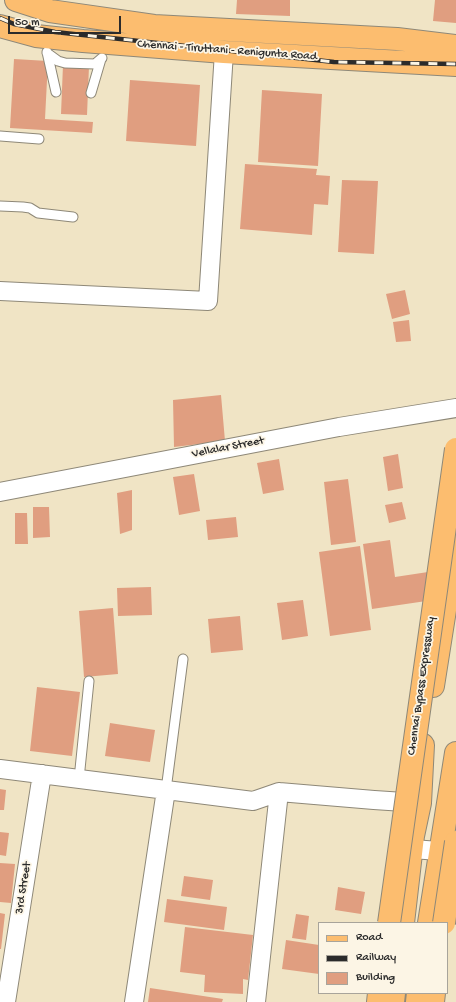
<!DOCTYPE html>
<style>
body{margin:0}
#map{position:relative;width:456px;height:1002px;overflow:hidden;background:#f0e4c5;font-family:"Gochi Hand",sans-serif}
canvas{display:block}
.legend{position:absolute;left:318px;top:922px;width:130px;height:72px;box-sizing:border-box;background:#fcf5e5;border:1px solid #a8a49b;margin:0;padding:5px 7px;list-style:none;font-size:12px;color:#2b2b2b}
.legend li{display:flex;align-items:center;gap:8px;height:20px}
.legend b{width:20px;border:1px solid #a8a49b}
.scale{position:absolute;left:8px;top:16px;width:113px;height:18px;box-sizing:border-box;border:2px solid #2b2b2b;border-top:0;padding-left:5px;font-size:12px;line-height:14px;white-space:nowrap;color:#2b2b2b;-webkit-text-stroke:3px #fcf5e5;paint-order:stroke}
</style>
<div id="map">
<canvas width="456" height="1002"></canvas>
<ul class="legend">
<li><b style="height:5px;background:#fcbd6f"></b>Road</li>
<li><b style="height:5px;background:#2b2b2b"></b>Railway</li>
<li><b style="height:11px;background:#e09e80"></b>Building</li>
</ul>
<div class="scale">50 m</div>
</div>
<script>
const c = document.querySelector('canvas').getContext('2d');
c.lineJoin = 'round';
function paint(path, color) {
  c.fillStyle = color;
  c.fill(path, 'evenodd');
}
function shape(rows) {
  const path = new Path2D();
  for (const r of rows) {
    path.moveTo(r[0], r[1]);
    for (let i = 2; i < r.length; i += 2) path.lineTo(r[i], r[i + 1]);
  }
  return path;
}
function trace(path, color, width, dash) {
  c.strokeStyle = color;
  c.lineWidth = width;
  c.lineCap = dash ? 'butt' : 'round';
  c.setLineDash(dash || []);
  c.stroke(path);
}
function drawText(font, color, halo, rows, align = 'center') {
  c.font = font + ' "Gochi Hand",sans-serif';
  c.lineWidth = 3.5;
  c.setLineDash([]);
  c.textBaseline = 'middle';
  c.strokeStyle = halo;
  c.fillStyle = color;
  for (const [text, x, y, turn = 0] of rows) {
    c.save();
    c.translate(x, y);
    c.rotate((+turn || 0) * Math.PI / 180);
    c.textAlign = isNaN(turn) ? turn : align;
    if (halo) c.strokeText(text, 0, 0);
    c.fillText(text, 0, 0);
    c.restore();
  }
}
paint(shape([
 [237,0,290,0,290,16,236,14],
 [435,0,456,0,456,23,433,21],
 [14,59,48,61,45,119,93,122,92,133,10,128],
 [63,65,89,66,87,115,61,114],
 [130,80,200,85,196,146,126,141],
 [262,90,322,94,318,166,258,162],
 [245,164,317,169,316,175,330,176,328,205,314,204,312,235,240,229],
 [342,180,378,181,374,254,338,252],
 [405,290,410,314,392,319,386,294],
 [409,320,411,341,396,342,393,322],
 [221,395,225,441,174,447,173,400],
 [398,454,403,488,388,491,383,457],
 [279,459,284,490,263,494,257,463],
 [194,474,200,511,179,515,173,477],
 [348,479,356,542,331,545,324,482],
 [132,490,132,530,120,534,117,493],
 [402,502,406,519,389,523,385,505],
 [33,507,49,507,50,537,33,538],
 [15,513,27,513,28,544,15,544],
 [236,517,238,537,208,540,206,520],
 [390,540,395,577,428,572,433,600,372,609,363,544],
 [360,546,371,630,330,636,319,552],
 [151,587,152,615,118,616,117,588],
 [303,600,308,636,282,640,277,603],
 [113,608,118,674,84,677,79,611],
 [240,616,243,650,211,653,208,619],
 [37,687,80,692,72,756,30,751],
 [110,723,155,730,150,762,105,756],
 [0,789,6,790,4,810,0,810],
 [0,832,9,833,6,856,0,855],
 [0,863,15,864,11,903,0,902],
 [184,876,213,880,210,900,181,896],
 [338,887,365,892,361,914,335,910],
 [167,899,227,907,224,930,164,922],
 [0,913,5,914,1,949,0,949],
 [296,914,309,916,306,940,292,938],
 [185,927,253,935,248,980,243,979,243,994,204,992,205,975,180,972],
 [286,940,319,945,319,974,282,969],
 [150,988,223,999,222,1002,148,1002]
]), '#e09e80');
const service = shape([
 [47,52,56,92],
 [47,53,58,61,65,63,95,64,102,58],
 [91,93,101,59],
 [0,136,39,139],
 [0,206,23,207,30,208,38,213,73,217],
 [79,779,89,681],
 [166,790,183,659]
]);
const minor = shape([
 [0,291,208,301,224,52],
 [0,492,339,427,456,408],
 [0,769,253,801,279,792,374,800,419,803],
 [412,849,453,852],
 [6,1002,42,774],
 [134,1002,166,790],
 [256,1002,279,792]
]);
const primary = shape([
 [433,686,456,540],
 [403,923,413,836,420,803,423,745],
 [429,923,456,753],
 [393,1002,394,993],
 [417,1002,418,993]
]);
const trunk = shape([
 [16,0,50,11,154,26,397,39,456,46],
 [0,26,36,36,83,41,224,52,456,65],
 [378,1002,379,993],
 [433,1002,434,993]
]);
trace(service, '#8e8878', 11);
trace(minor, '#8e8878', 20);
trace(primary, '#8e8878', 24);
trace(trunk, '#8e8878', 24);
trace(service, '#fff', 9);
trace(minor, '#fff', 18);
trace(primary, '#fcbd6f', 22);
trace(trunk, '#fcbd6f', 22);
const rail = shape([
 [0,18,14,24,55,32,334,62,456,64]
]);
trace(rail, '#2b2b2b', 4.5);
trace(rail, '#fcf5e5', 3, [9]);
const trunkBridge = shape([
 [389,923,456,449],
 [444,923,456,842]
]);
trace(trunkBridge, '#8e8878', 24, []);
trace(trunkBridge, '#fcbd6f', 22);
drawText('12px', '#2b2b2b', '#fcf5e5', [
 ["Chennai - Tiruttani - Renigunta Road",227,51,4],
 ["Vellalar Street",228,448,-11],
 ["Chennai Bypass Expressway",422,686,-82],
 ["3rd Street",24,888,-81]
]);
</script>
